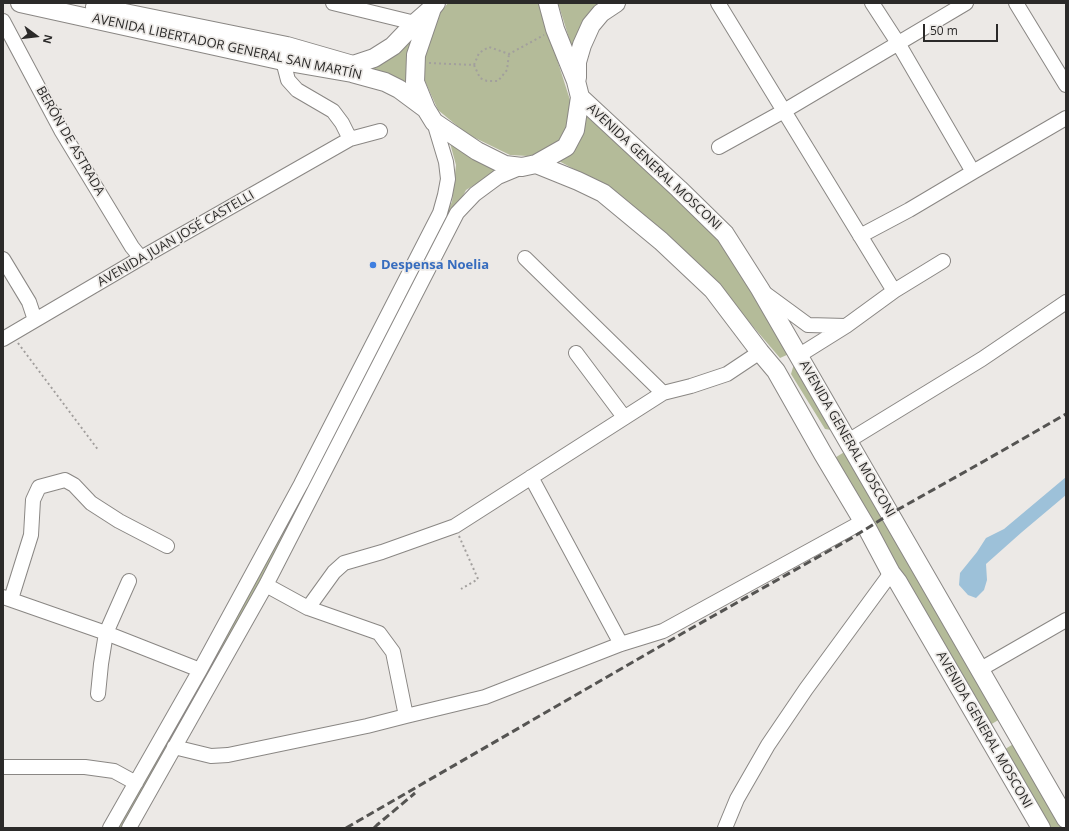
<!DOCTYPE html>
<meta charset="utf-8">
<style>
body{margin:0}
#map{position:relative;width:1069px;height:831px;overflow:hidden;background:#ece9e6;font-family:"Open Sans",sans-serif}
canvas{display:block}
.frame{position:absolute;inset:0;border:4px solid #2b2a29;pointer-events:none}
.north{position:absolute;left:16px;top:16px;width:40px;height:40px;-webkit-text-stroke:3px #ece9e6;paint-order:stroke;rotate:105deg;font-size:11px;font-weight:700;line-height:16px;text-align:center;color:#2b2a29}
.north::after{content:'';display:block;margin:auto;width:14px;height:18px;background:#2b2a29;clip-path:polygon(50% 0,100% 100%,50% 72%,0 100%)}
.scale{position:absolute;left:923px;top:24px;width:75px;height:18px;box-sizing:border-box;border:2px solid #2b2a29;border-top:0;padding-left:5px;font-size:12px;line-height:14px;white-space:nowrap;color:#2b2a29;-webkit-text-stroke:3px #ece9e6;paint-order:stroke}
</style>
<div id="map">
<canvas width="1069" height="831"></canvas>
<div class="frame"></div>
<div class="north">N</div>
<div class="scale">50 m</div>
</div>
<script>
const c = document.querySelector('canvas').getContext('2d');
c.lineJoin = 'round';
function paint(path, color) {
  c.fillStyle = color;
  c.fill(path, 'evenodd');
}
function shape(rows) {
  const path = new Path2D();
  for (const r of rows) {
    path.moveTo(r[0], r[1]);
    for (let i = 2; i < r.length; i += 2) path.lineTo(r[i], r[i + 1]);
  }
  return path;
}
function trace(path, color, width, dash) {
  c.strokeStyle = color;
  c.lineWidth = width;
  c.lineCap = dash ? 'butt' : 'round';
  c.setLineDash(dash || []);
  c.stroke(path);
}
function drawText(font, color, halo, rows, align = 'center') {
  c.font = font + ' "Open Sans",sans-serif';
  c.lineWidth = 3.5;
  c.setLineDash([]);
  c.textBaseline = 'middle';
  c.strokeStyle = halo;
  c.fillStyle = color;
  for (const [text, x, y, turn = 0] of rows) {
    c.save();
    c.translate(x, y);
    c.rotate((+turn || 0) * Math.PI / 180);
    c.textAlign = isNaN(turn) ? turn : align;
    if (halo) c.strokeText(text, 0, 0);
    c.fillText(text, 0, 0);
    c.restore();
  }
}
paint(shape([
 [448,3,539,3,570,100,570,111,568,126,560,142,542,154,528,156,510,155,467,134,438,110,424,79,424,49,440,13],
 [558,3,608,3,574,54],
 [414,29,410,44,406,69,414,96,397,79,376,70,363,66],
 [587,113,715,232,789,354,780,358,703,268,598,182,557,160],
 [450,143,501,169,466,190,302,514,123,828,117,828,294,512,452,202,456,165],
 [794,364,837,431,825,429,791,374],
 [846,451,1000,719,990,725,833,459],
 [1015,743,1064,828,1047,828,1002,751]
]), '#b4bb99');
paint(shape([
 [1066,477,1066,495,1022,532,986,564,987,580,984,590,976,598,968,595,959,585,960,573,977,552,986,538,1004,529]
]), '#9dc1d9');
const minor = shape([
 [333,3,415,23],
 [718,3,894,291],
 [872,3,898,43,973,172],
 [1016,3,1066,85],
 [3,21,61,130,132,247,141,258],
 [285,52,283,61,288,80,297,90,333,111,342,123,350,139],
 [719,147,784,111,966,3],
 [860,236,909,210,973,172,1066,118],
 [525,258,663,393],
 [3,259,29,302,35,320],
 [763,292,808,325,846,326],
 [3,339,141,258,350,139,380,131],
 [576,353,624,417],
 [798,356,846,326,894,291,943,261],
 [848,441,982,359,1066,302],
 [531,477,621,644],
 [266,585,308,608,379,633,393,652,406,716],
 [3,597,106,633,200,670],
 [11,599,31,535,33,500,39,487,65,480,74,485,91,503,119,521,167,546],
 [308,608,334,572,344,563,382,552,455,526,663,393,691,386,727,374,760,352],
 [979,670,1066,620],
 [98,694,101,664,106,633,129,581],
 [174,747,211,756,228,755,367,726,406,716,485,697,621,644,663,631,862,522],
 [3,767,85,767,114,771,136,783],
 [110,828,200,670,301,484,440,213,445,195,448,179,446,162,434,122],
 [129,828,266,585,457,213,475,194,498,177,522,167],
 [725,828,737,799,768,745,806,689,891,573]
]);
const major = shape([
 [20,3,283,61,352,73,385,82,399,89,426,109],
 [436,3,432,8,416,55,415,82,426,109,434,122,477,151,505,165,522,167,536,164,566,147,575,130,580,97,576,81,555,29,548,3],
 [95,7,287,46,353,65,374,58,393,46,415,23,431,9],
 [577,78,577,62,582,45,591,25,601,13,616,3],
 [580,97,679,189,725,234,760,289,1066,819],
 [536,164,578,181,603,193,661,241,713,290,760,352,776,371,823,454,867,528,891,573,898,582,1041,828]
]);
trace(minor, '#8a8784', 16);
trace(major, '#8a8784', 20);
trace(shape([
 [429,63,474,65,479,53,489,47,509,54,544,35],
 [474,65,480,78,487,81,498,81,507,70,509,54],
 [18,343,99,451],
 [459,536,478,579,461,589]
]), '#a29f9d', 2, [2, 3]);
trace(minor, '#fff', 14);
trace(major, '#fff', 18);
trace(shape([
 [346,828,683,633,850,539,890,514,986,460,1066,414],
 [374,828,377,825,415,793]
]), '#555452', 3, [8, 4]);
for (const [x, y, r, color] of [
 [373,265,4,"#3f7fe0"]
]) {
  const dot = new Path2D();
  dot.arc(x, y, r, 0, 2 * Math.PI);
  c.fillStyle = color;
  c.fill(dot);
  trace(dot, '#ece9e6', 1.5);
}
drawText('13px', '#2b2a29', '#ece9e6', [
 ["AVENIDA LIBERTADOR GENERAL SAN MARTÍN",227,47,12],
 ["BERÓN DE ASTRADA",70,141,60],
 ["AVENIDA GENERAL MOSCONI",654,167,43],
 ["AVENIDA JUAN JOSÉ CASTELLI",176,239,-30],
 ["AVENIDA GENERAL MOSCONI",847,439,60],
 ["AVENIDA GENERAL MOSCONI",984,730,60]
]);
drawText('bold 13px', '#366cbe', '#ece9e6', [
 ["Despensa Noelia",381,265]
], 'left');
</script>
